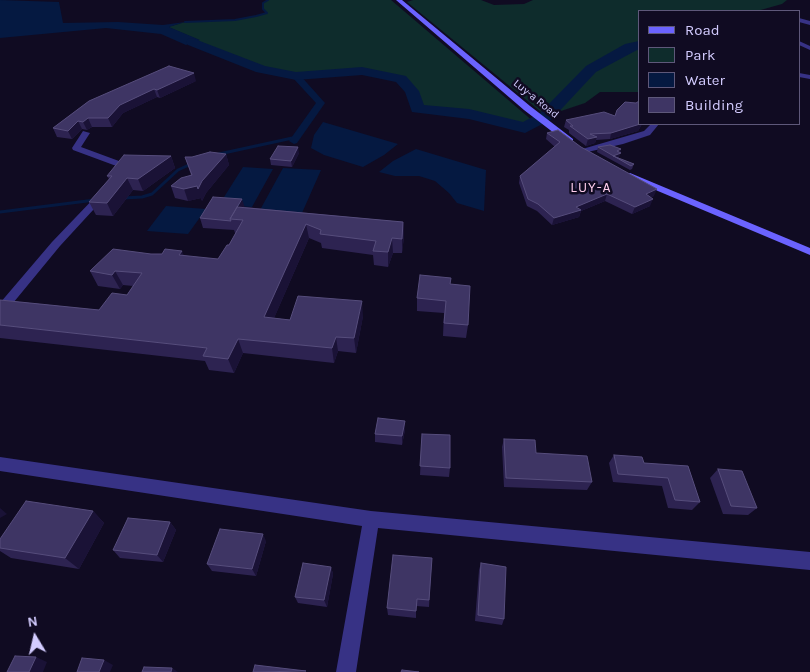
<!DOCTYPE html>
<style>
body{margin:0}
#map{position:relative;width:810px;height:672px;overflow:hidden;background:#100b22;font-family:Karla,sans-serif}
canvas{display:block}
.legend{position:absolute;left:638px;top:10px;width:162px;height:115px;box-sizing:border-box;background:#100b22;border:1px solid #5e587a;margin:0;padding:6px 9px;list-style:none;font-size:15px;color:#d3ccff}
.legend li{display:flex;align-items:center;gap:10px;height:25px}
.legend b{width:25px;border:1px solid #5e587a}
.north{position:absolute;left:10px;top:612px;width:50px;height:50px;-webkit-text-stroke:4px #100b22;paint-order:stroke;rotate:351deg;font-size:14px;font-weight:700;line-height:20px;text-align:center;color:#d3ccff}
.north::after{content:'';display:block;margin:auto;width:18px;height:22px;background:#d3ccff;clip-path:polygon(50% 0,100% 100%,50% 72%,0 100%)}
</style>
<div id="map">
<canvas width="810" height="672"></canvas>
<ul class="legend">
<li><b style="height:6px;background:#6b63ff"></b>Road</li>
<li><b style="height:14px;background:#0e2c2c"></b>Park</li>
<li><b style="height:14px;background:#051941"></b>Water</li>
<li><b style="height:14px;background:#3e3564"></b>Building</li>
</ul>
<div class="north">N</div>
</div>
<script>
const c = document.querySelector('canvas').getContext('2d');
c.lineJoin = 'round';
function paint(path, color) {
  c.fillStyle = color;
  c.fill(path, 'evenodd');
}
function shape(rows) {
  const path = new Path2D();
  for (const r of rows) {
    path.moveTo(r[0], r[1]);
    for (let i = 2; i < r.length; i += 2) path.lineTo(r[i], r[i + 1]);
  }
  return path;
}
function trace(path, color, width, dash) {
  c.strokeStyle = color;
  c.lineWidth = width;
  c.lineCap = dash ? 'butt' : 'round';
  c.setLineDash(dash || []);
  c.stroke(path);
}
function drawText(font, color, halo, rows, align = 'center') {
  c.font = font + ' Karla,sans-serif';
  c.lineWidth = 5;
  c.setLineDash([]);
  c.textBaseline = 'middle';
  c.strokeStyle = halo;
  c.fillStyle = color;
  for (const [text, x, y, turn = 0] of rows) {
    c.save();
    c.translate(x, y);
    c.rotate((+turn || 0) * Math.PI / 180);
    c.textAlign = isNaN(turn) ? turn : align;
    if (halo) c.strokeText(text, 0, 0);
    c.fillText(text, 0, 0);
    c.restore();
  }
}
paint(shape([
 [268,0,391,0,534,122,525,128,469,114,418,109,412,91,401,79,362,71,296,76,261,69,192,42,199,40,168,27,185,22,235,20,256,16,267,13,263,9,263,3],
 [413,0,481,0,494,5,524,4,533,0,787,0,782,4,757,11,639,11,639,92,600,92,585,103,546,116,407,2]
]), '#0e2c2c');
paint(shape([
 [0,0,59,2,63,23,118,22,163,25,185,22,169,27,200,40,186,45,161,34,106,28,0,38],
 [323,122,398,144,384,155,363,167,324,155,311,148,314,135],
 [416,149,486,170,484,211,457,203,449,193,435,181,419,176,395,176,379,172,393,161],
 [243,167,273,169,252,207,219,205],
 [283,168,321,170,302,213,260,210],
 [166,206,206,209,188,234,147,231]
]), '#051941');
trace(shape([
 [185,22,235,20,256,16,267,13,263,9,263,3,268,0]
]), '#051941', 2);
trace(shape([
 [219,154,297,137],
 [123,198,142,197,152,194,178,170,191,164],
 [0,212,95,200]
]), '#051941', 3);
paint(shape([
 [293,74,299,74,325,103,297,143,294,144,289,141,316,103,293,78,293,74]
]), '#051941');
paint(shape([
 [192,38,265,66,296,72,362,67,406,76,419,91,424,105,469,109,523,122,540,113,586,66,625,44,639,41,639,49,596,72,552,119,525,133,469,119,412,112,405,92,396,82,362,75,296,80,256,72,188,45,186,42,188,39,192,38]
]), '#051941');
paint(shape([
 [799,18,810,21,810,25,799,22,799,18],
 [799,41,810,46,810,50,799,45,799,41],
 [799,73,810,75,810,79,799,77,799,73],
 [651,124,659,124,650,135,623,144,583,153,579,150,644,131,651,124],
 [83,131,90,133,81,147,127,164,128,166,122,175,116,175,115,173,119,167,73,150,72,148,83,131],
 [102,192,105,193,105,197,60,246,4,314,0,315,0,303,52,242,99,193,102,192],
 [0,457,371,511,810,552,810,570,378,528,356,672,336,672,362,526,0,471,0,457]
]), '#373285');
paint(shape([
 [396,0,402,0,530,106,573,139,573,143,567,143,524,110,396,0],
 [630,173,810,248,810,255,627,178,627,174,630,173]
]), '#6b63ff');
paint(shape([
 [196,81,160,98,157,97,123,113,112,127,92,127,87,130,82,129,72,139,57,137,53,128,89,101],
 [566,120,639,124,642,124,638,131,610,139,596,140,595,143,586,146,569,133,569,130,564,127],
 [547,133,581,147,654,196,651,197,650,206,632,214,605,201,581,211,579,217,552,225,537,211,527,206,519,183,520,176,555,147,546,139],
 [598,147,621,149,619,157,618,158,634,164,632,169,630,170,597,152],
 [299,153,292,167,271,165,270,159],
 [226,154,229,165,206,193,202,201,201,198,188,201,175,198,171,186,191,175,185,157,192,157],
 [171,156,175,168,143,191,133,190,113,216,96,215,89,202,109,179,107,176],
 [245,207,403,222,404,236,402,253,393,253,388,267,374,265,373,255,322,248,321,243,309,238,274,318,290,320,363,316,356,353,338,351,334,363,243,353,234,373,209,370,205,361,0,338,0,300,99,310,127,295,133,286,123,285,120,289,98,286,90,271,151,254,218,259,229,245,236,233,235,233,234,230,203,228,200,218],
 [450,284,468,325,466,338,443,336,444,313,417,311,417,298],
 [405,421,405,430,402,445,375,442,375,434],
 [422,434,450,468,449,477,420,475],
 [504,439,536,453,592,482,587,490,504,487,502,447],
 [614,455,644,463,688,466,700,502,692,510,668,508,662,486,613,482,609,463],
 [718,469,757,508,748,515,723,514,710,478],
 [93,511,104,523,79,569,11,558,0,551,0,539],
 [170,522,176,530,163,562,120,558,113,550],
 [266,541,256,576,212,571,207,564],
 [432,558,429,607,416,606,416,618,388,615,387,608],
 [481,563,504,619,502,625,475,621,479,570],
 [331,567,333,574,327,607,298,603,295,597]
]), '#2d2351');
paint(shape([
 [194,73,196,81,160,98,157,90],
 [154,89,157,97,123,113,112,127,108,118,120,105],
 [88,118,92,127,87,130,83,122],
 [78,121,82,129,72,139,68,131],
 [641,124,642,124,638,131,610,139,611,133],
 [597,137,595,143,586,146,588,139],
 [298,147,299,153,292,167,291,161],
 [621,149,619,157,617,158,613,156,617,151],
 [226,154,229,165,206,193,202,201,198,189,202,181],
 [171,156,175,168,143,191,138,179],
 [127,178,133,190,113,216,107,203],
 [197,186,201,198,188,201,184,189],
 [657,189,654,196,643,201,646,194],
 [607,194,605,201,581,211,579,217,552,225,554,218,576,207],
 [242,199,245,208,232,219],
 [653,199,650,206,632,214,635,207],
 [403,222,404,236,402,253,402,239],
 [306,224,309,238,268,332,264,317],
 [392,238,393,253,388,267,388,252],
 [182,251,188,265,179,255],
 [115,271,123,285,120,289,112,275],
 [362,301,363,316,356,353,354,338],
 [336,337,338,351,334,363,332,348],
 [238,339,243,353,234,373,228,359],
 [405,421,405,430,402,445,402,436],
 [0,508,7,514,0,518],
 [93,511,104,523,79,569,65,558],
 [170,522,176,530,163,562,157,555],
 [263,534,266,541,256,576,252,569],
 [331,567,333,574,327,607,324,600],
 [36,657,47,662,43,672,29,672],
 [104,660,113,665,110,672,99,672],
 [172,668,178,672,171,672]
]), '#1a1236');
const building = shape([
 [169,66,194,73,157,90,154,89,120,105,108,118,88,118,83,122,78,121,68,131,53,128,89,101,169,66],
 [639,101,639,124,641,124,640,124,611,133,590,134,597,137,588,139,570,126,573,126,566,120,604,112,615,116,617,110,625,102,636,103,639,101],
 [558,130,581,147,657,189,646,194,653,199,635,207,607,194,576,207,581,210,554,218,538,204,528,199,520,176,560,142,547,133,558,130],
 [610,145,621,149,617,151,621,153,613,156,634,164,631,166,598,147,610,145],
 [278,146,298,147,291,161,270,159,278,146],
 [210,152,226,154,202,181,198,189,197,186,184,189,171,186,181,178,192,175,185,157,192,157,210,152],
 [124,155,171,156,138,179,127,178,107,203,89,202,112,176,107,176,124,155],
 [213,197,242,199,230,219,231,221,200,218,213,197],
 [237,207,403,222,402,239,392,238,388,252,373,251,376,241,320,234,321,230,306,224,264,317,290,320,298,296,362,301,354,338,336,337,332,348,238,339,228,359,203,356,207,348,0,325,0,300,99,310,112,293,127,295,142,273,115,271,112,275,90,271,113,249,151,254,162,254,165,249,182,251,179,255,218,259,227,245,229,245,243,220,230,219,237,207],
 [420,275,451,278,450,284,470,286,468,325,444,323,446,301,417,298,420,275],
 [378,418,405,421,402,436,375,434,378,418],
 [422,434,450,435,450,468,420,466,422,434],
 [504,439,535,440,536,453,587,456,592,482,506,478,504,439],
 [614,455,642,457,644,463,688,466,700,502,675,500,668,478,618,474,614,455],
 [718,469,742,471,757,508,731,506,718,469],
 [26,501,93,511,65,558,0,548,0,539,26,501],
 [128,518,170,522,157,555,113,550,128,518],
 [220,529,263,534,252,569,207,564,220,529],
 [393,555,432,558,429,600,417,599,416,611,387,608,393,555],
 [303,563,331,567,324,600,295,597,303,563],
 [481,563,506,567,504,619,478,615,481,563],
 [15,656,36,657,29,672,7,672,15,656],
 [82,658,104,660,99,672,77,672,82,658],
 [255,665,306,671,253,672,255,665],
 [144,667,172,668,171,672,142,672,144,667],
 [402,670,419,672,401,672,402,670]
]);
paint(building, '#3e3564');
trace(building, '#564d7c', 1);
drawText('11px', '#d3ccff', '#100b22', [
 ["Luy-a Road",536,99,39]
]);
c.letterSpacing = '1px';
drawText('14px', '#ffceec', '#100b22', [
 ["LUY-A",591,188]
]);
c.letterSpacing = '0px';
</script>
